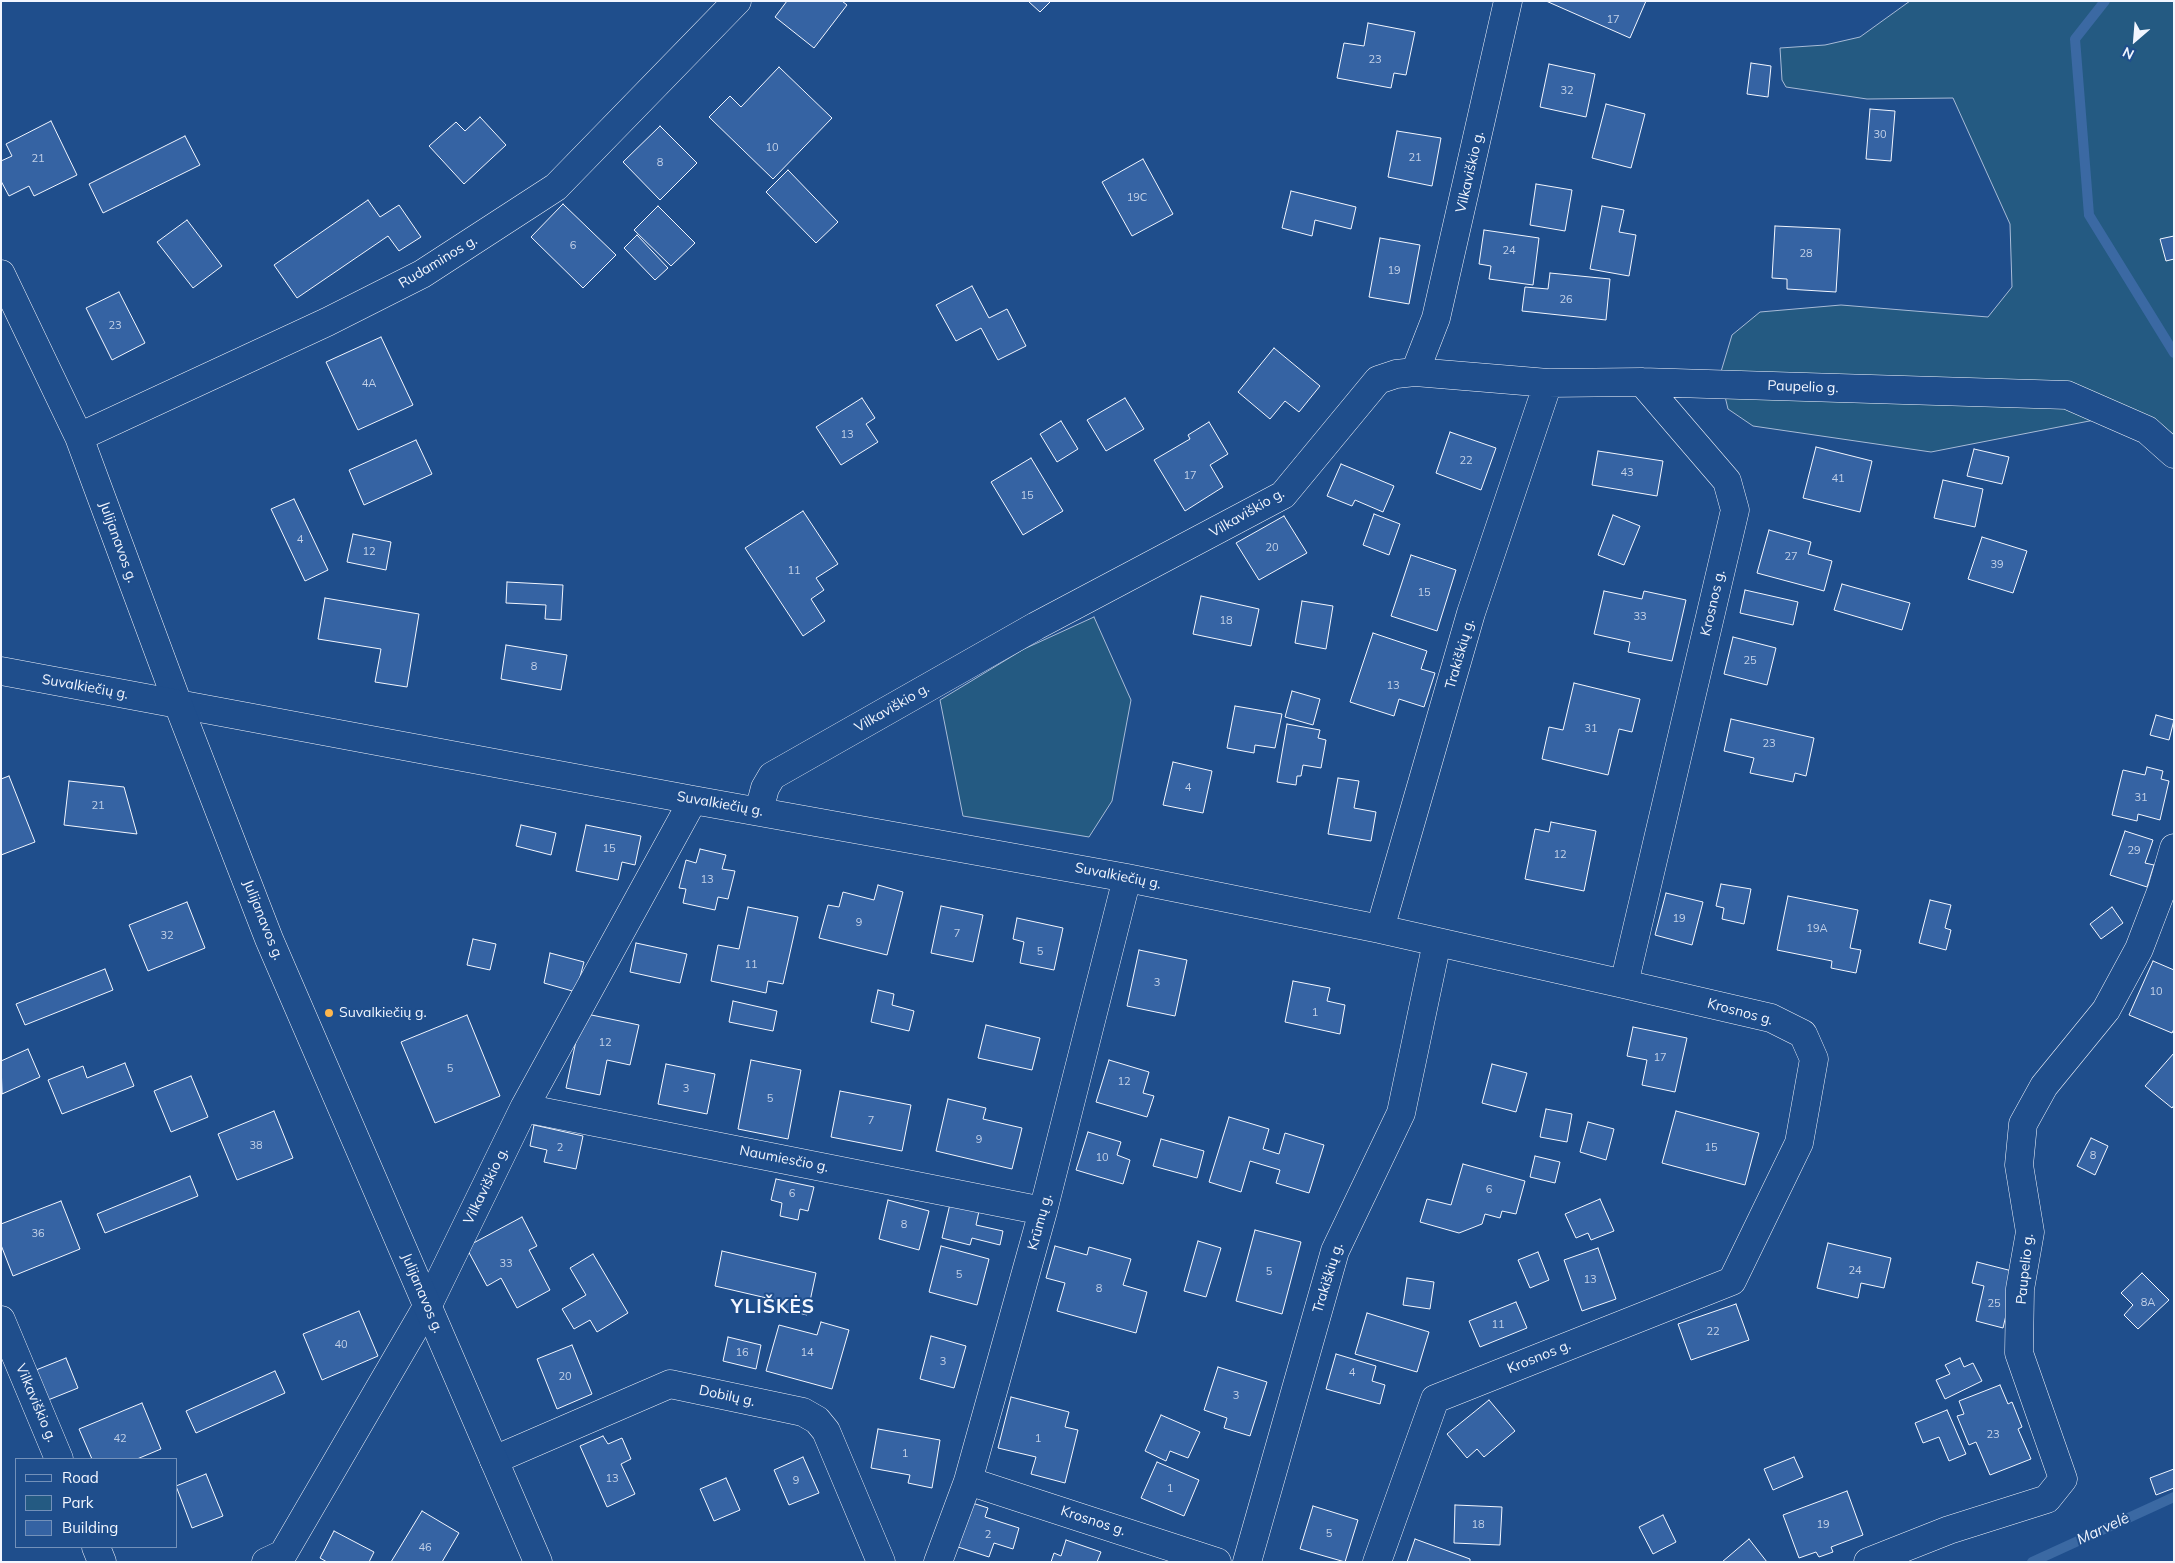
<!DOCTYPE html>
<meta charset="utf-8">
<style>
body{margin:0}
#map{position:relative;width:2175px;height:1563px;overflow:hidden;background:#1f4e8c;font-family:Mulish,sans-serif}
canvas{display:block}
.frame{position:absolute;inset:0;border:2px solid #f2f6ff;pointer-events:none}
.legend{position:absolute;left:15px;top:1458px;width:162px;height:90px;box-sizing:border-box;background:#1f4e8c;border:1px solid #7391ba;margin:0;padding:6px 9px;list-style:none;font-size:15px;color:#f2f6ff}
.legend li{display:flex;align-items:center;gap:10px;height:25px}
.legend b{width:25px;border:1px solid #7391ba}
.north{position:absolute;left:2110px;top:15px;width:50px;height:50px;-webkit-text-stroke:4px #1f4e8c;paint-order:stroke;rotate:207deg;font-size:14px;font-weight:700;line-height:20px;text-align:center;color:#f2f6ff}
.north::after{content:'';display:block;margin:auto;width:18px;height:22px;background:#f2f6ff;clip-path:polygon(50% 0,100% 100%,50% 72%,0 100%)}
</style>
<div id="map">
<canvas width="2175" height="1563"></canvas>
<div class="frame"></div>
<ul class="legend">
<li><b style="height:6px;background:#1f4e8c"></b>Road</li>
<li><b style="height:14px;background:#245a82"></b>Park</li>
<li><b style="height:14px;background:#3563a3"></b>Building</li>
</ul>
<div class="north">N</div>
</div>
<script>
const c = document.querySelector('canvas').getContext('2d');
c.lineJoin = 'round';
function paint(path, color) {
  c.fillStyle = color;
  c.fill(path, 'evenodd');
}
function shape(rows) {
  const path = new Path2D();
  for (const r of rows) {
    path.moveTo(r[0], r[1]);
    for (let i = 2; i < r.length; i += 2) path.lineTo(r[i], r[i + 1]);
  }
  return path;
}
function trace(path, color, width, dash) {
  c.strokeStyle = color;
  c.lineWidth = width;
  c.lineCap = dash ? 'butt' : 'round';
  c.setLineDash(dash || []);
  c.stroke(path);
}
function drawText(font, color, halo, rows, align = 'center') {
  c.font = font + ' Mulish,sans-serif';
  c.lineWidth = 4;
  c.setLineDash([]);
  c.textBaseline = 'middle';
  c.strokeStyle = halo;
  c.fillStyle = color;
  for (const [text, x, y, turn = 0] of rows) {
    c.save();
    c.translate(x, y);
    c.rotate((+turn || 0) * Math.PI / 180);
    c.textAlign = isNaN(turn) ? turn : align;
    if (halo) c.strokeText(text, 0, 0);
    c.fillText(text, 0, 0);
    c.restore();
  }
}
const green = shape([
 [1910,1,2174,1,2174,436,2120,415,1931,452,1753,426,1728,409,1720,375,1732,335,1760,312,1841,305,1988,317,2012,287,2010,224,1953,98,1867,99,1786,87,1782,80,1780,48,1825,45,1860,37,1910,1],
 [1094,617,1131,700,1112,801,1089,837,963,816,940,700,1024,649,1094,617]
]);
paint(green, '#245a82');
trace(green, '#a8bbd7', 1);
trace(shape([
 [2105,1,2075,39,2089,215,2174,353],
 [2032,1562,2174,1497]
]), '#3b69a3', 10);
const building = shape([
 [787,1,842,1,847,5,814,48,775,17,787,1],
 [1028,1,1051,1,1040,12,1028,1],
 [1546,1,1646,1,1630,38,1546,1],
 [1368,23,1415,32,1406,75,1394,73,1391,88,1337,78,1344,43,1364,46,1368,23],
 [1751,63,1771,66,1768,97,1747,94,1751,63],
 [1549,64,1595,74,1586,117,1540,107,1549,64],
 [779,67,832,118,773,179,709,117,730,96,741,107,779,67],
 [1606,104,1645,114,1631,168,1592,158,1606,104],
 [1870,109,1895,111,1891,161,1866,159,1870,109],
 [480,117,506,145,464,184,429,146,456,122,465,131,480,117],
 [51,121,77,175,34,196,29,186,9,196,1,181,1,161,12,156,6,144,51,121],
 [660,126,697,163,660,200,623,162,660,126],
 [1397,131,1441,138,1432,186,1388,177,1397,131],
 [185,136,200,165,103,213,89,184,185,136],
 [1143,159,1173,214,1132,236,1102,182,1143,159],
 [788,170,838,222,816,243,766,192,788,170],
 [1536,184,1572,190,1565,231,1530,225,1536,184],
 [1291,191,1356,207,1351,229,1315,220,1312,236,1282,228,1291,191],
 [368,200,380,217,399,205,421,237,399,251,388,236,297,298,274,265,368,200],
 [563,204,616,255,583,288,531,237,563,204],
 [658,206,695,243,671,266,634,230,658,206],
 [1602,206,1624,210,1619,232,1636,235,1629,276,1590,269,1602,206],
 [187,220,222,266,193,288,157,242,187,220],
 [1775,226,1840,229,1836,292,1787,289,1787,279,1772,278,1775,226],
 [1484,230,1539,238,1533,285,1489,279,1491,266,1479,264,1484,230],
 [637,235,668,268,655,280,624,248,637,235],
 [2174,236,2174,259,2166,261,2160,239,2174,236],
 [1380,238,1420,245,1409,304,1369,297,1380,238],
 [1550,273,1610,279,1606,320,1522,311,1525,287,1548,289,1550,273],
 [972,286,989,318,1007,309,1026,346,998,360,981,328,956,341,936,305,972,286],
 [119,292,145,343,112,360,86,308,119,292],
 [381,337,413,405,358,430,326,362,381,337],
 [1274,348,1320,386,1299,412,1285,401,1270,419,1238,392,1274,348],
 [862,398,875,418,866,424,878,442,841,465,816,427,862,398],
 [1125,398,1144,429,1106,451,1087,420,1125,398],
 [1061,421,1078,449,1057,462,1040,434,1061,421],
 [1209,422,1228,454,1210,465,1223,487,1185,511,1154,460,1190,439,1188,435,1209,422],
 [1450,432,1496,448,1481,490,1436,473,1450,432],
 [416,440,432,474,364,505,349,470,416,440],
 [1816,447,1872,461,1860,512,1803,498,1816,447],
 [1974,449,2009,457,2002,484,1967,476,1974,449],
 [1598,451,1663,461,1657,496,1592,485,1598,451],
 [1031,458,1063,511,1023,535,991,482,1031,458],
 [1341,464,1394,486,1383,512,1355,500,1352,506,1327,496,1341,464],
 [1943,480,1983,489,1975,527,1934,518,1943,480],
 [294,499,328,570,305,581,271,509,294,499],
 [803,511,838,564,816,578,824,590,811,599,825,621,803,636,745,548,803,511],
 [1374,514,1400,524,1389,555,1363,545,1374,514],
 [1613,515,1640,526,1624,565,1598,555,1613,515],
 [1284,516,1307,553,1259,580,1236,543,1284,516],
 [1769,530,1811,542,1808,554,1832,561,1824,591,1757,573,1769,530],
 [353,534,391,542,386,570,347,562,353,534],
 [1982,537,2027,551,2013,593,1968,579,1982,537],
 [1411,555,1456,570,1437,631,1391,616,1411,555],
 [507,582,563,585,561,620,545,619,546,605,506,603,507,582],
 [1842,584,1910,603,1902,630,1834,610,1842,584],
 [1745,590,1798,602,1793,625,1740,613,1745,590],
 [1604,591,1642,599,1644,591,1686,600,1672,661,1628,652,1630,642,1594,634,1604,591],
 [1201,596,1259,609,1251,646,1193,634,1201,596],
 [325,598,419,614,407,687,375,682,381,649,318,639,325,598],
 [1302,601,1333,606,1326,649,1295,643,1302,601],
 [1373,633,1427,651,1421,669,1435,673,1424,707,1399,699,1394,716,1350,702,1373,633],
 [1733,637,1776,648,1767,685,1724,674,1733,637],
 [506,645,567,655,561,690,501,679,506,645],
 [1574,683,1640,699,1632,732,1619,729,1608,775,1542,759,1549,727,1563,730,1574,683],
 [1292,691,1320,699,1313,725,1285,717,1292,691],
 [1235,706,1282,714,1275,748,1255,745,1254,753,1227,748,1235,706],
 [2156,715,2174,720,2169,740,2150,735,2156,715],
 [1731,719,1814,738,1806,776,1795,773,1793,782,1750,773,1754,758,1724,751,1731,719],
 [1287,724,1320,730,1318,738,1326,740,1321,768,1303,765,1301,776,1297,776,1296,785,1277,782,1287,724],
 [1173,762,1212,771,1203,813,1163,805,1173,762],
 [2147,767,2163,771,2161,779,2169,781,2160,820,2138,814,2137,821,2112,815,2123,770,2145,775,2147,767],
 [9,776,35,842,1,855,1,779,9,776],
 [1338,778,1359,781,1354,808,1376,812,1371,841,1328,834,1338,778],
 [69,781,124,787,137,834,64,825,69,781],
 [1551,822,1596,831,1584,891,1525,879,1535,829,1549,832,1551,822],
 [521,825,556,833,551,855,516,846,521,825],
 [586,825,641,836,635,865,622,862,618,880,576,871,586,825],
 [2125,831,2153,840,2145,863,2154,865,2147,887,2110,875,2125,831],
 [700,849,726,855,722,869,735,871,728,899,718,897,715,910,683,903,686,889,679,888,686,860,696,863,700,849],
 [1721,884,1751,889,1744,924,1722,919,1724,908,1716,906,1721,884],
 [878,885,903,892,887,955,819,938,828,905,839,907,843,892,874,900,878,885],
 [1666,893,1703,902,1692,945,1655,935,1666,893],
 [1788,896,1858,910,1850,948,1861,950,1856,973,1831,968,1832,961,1777,950,1788,896],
 [1930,900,1951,905,1945,928,1951,930,1946,950,1919,943,1930,900],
 [187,902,205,948,148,971,129,925,187,902],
 [941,906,983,915,973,962,931,953,941,906],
 [748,907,798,917,783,984,768,981,766,993,711,981,718,945,739,949,748,907],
 [2112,907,2123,923,2101,939,2090,924,2112,907],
 [1017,918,1063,928,1054,970,1020,963,1024,942,1013,939,1017,918],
 [473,939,496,944,490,970,467,965,473,939],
 [636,943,687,954,680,983,630,972,636,943],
 [1139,950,1187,960,1175,1016,1127,1006,1139,950],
 [550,953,584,962,576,992,544,983,550,953],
 [2153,961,2174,970,2174,1029,2172,1033,2129,1015,2153,961],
 [105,969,113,990,25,1025,16,1004,105,969],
 [1293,981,1330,988,1327,1001,1345,1005,1340,1034,1285,1022,1293,981],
 [878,990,894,994,892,1005,914,1011,909,1031,871,1022,878,990],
 [733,1001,777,1011,773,1031,729,1022,733,1001],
 [582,1013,639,1025,630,1065,607,1060,600,1095,566,1088,582,1013],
 [467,1015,500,1096,435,1123,401,1042,467,1015],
 [986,1025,1040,1038,1032,1070,978,1058,986,1025],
 [1633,1027,1687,1038,1675,1092,1642,1085,1647,1060,1627,1056,1633,1027],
 [28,1049,40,1077,2,1094,1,1061,28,1049],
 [2174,1053,2174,1105,2172,1108,2145,1086,2174,1053],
 [751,1060,801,1070,788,1139,738,1129,751,1060],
 [1109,1060,1149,1072,1143,1093,1154,1096,1147,1117,1096,1102,1109,1060],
 [125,1063,134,1086,62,1114,48,1080,83,1066,87,1078,125,1063],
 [666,1064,715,1074,707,1114,658,1104,666,1064],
 [1492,1064,1527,1073,1516,1112,1482,1103,1492,1064],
 [191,1076,208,1117,171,1132,154,1091,191,1076],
 [840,1091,911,1105,902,1151,831,1137,840,1091],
 [948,1099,986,1108,983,1119,1022,1128,1012,1169,936,1151,948,1099],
 [1546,1109,1572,1114,1567,1142,1540,1137,1546,1109],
 [274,1111,293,1158,237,1180,218,1134,274,1111],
 [1676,1111,1759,1133,1745,1185,1662,1163,1676,1111],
 [1229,1117,1269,1129,1263,1149,1279,1154,1285,1133,1324,1145,1309,1193,1276,1183,1280,1170,1250,1161,1241,1192,1209,1182,1229,1117],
 [1588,1122,1614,1129,1606,1160,1580,1152,1588,1122],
 [534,1125,583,1136,576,1169,544,1162,547,1150,530,1146,534,1125],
 [1088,1132,1121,1142,1117,1155,1130,1160,1123,1184,1076,1170,1088,1132],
 [2091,1138,2108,1146,2095,1175,2077,1166,2091,1138],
 [1161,1139,1204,1151,1197,1178,1153,1166,1161,1139],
 [1535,1156,1560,1162,1555,1183,1530,1177,1535,1156],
 [1463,1164,1525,1181,1516,1214,1502,1211,1500,1218,1485,1214,1482,1224,1459,1233,1420,1222,1427,1199,1451,1205,1463,1164],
 [190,1176,198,1196,105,1233,97,1214,190,1176],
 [776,1179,814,1187,808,1211,800,1209,798,1220,780,1216,782,1203,771,1200,776,1179],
 [1600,1199,1614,1231,1591,1240,1588,1233,1576,1238,1565,1214,1600,1199],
 [888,1200,929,1211,919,1250,879,1239,888,1200],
 [61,1201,80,1249,13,1276,1,1245,1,1224,61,1201],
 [950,1204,979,1211,976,1225,1003,1231,1000,1245,972,1238,970,1245,942,1238,950,1204],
 [522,1217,537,1246,529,1250,550,1290,517,1308,501,1278,487,1286,466,1247,522,1217],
 [1255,1230,1301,1242,1282,1314,1236,1301,1255,1230],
 [1198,1241,1221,1248,1206,1297,1184,1291,1198,1241],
 [1828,1243,1891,1258,1884,1288,1861,1283,1858,1298,1817,1288,1828,1243],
 [941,1246,989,1259,977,1305,929,1292,941,1246],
 [1055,1246,1087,1255,1089,1247,1131,1259,1123,1285,1147,1292,1136,1333,1057,1311,1065,1283,1046,1278,1055,1246],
 [1598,1248,1616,1299,1582,1311,1564,1260,1598,1248],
 [722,1251,816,1273,807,1315,782,1309,784,1302,715,1286,722,1251],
 [1538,1252,1549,1280,1530,1288,1518,1260,1538,1252],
 [593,1254,628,1313,597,1332,590,1320,574,1329,562,1309,586,1295,570,1268,593,1254],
 [1977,1262,2016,1272,2003,1328,1976,1321,1984,1286,1972,1283,1977,1262],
 [2142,1273,2169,1300,2138,1329,2124,1315,2133,1305,2121,1293,2142,1273],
 [1407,1278,1434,1282,1430,1309,1403,1305,1407,1278],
 [1516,1302,1527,1328,1480,1347,1469,1321,1516,1302],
 [1736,1304,1749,1340,1691,1360,1678,1324,1736,1304],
 [359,1311,378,1356,322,1380,303,1334,359,1311],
 [1367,1313,1429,1332,1417,1372,1355,1354,1367,1313],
 [821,1322,849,1330,832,1389,766,1371,779,1325,817,1335,821,1322],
 [931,1336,966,1346,954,1388,920,1379,931,1336],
 [728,1337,761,1345,756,1369,723,1361,728,1337],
 [572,1345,592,1394,557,1409,537,1359,572,1345],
 [1336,1354,1376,1366,1372,1381,1385,1385,1380,1404,1326,1389,1336,1354],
 [66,1358,78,1388,43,1402,31,1372,66,1358],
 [1960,1358,1964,1367,1973,1363,1982,1381,1945,1399,1936,1380,1950,1374,1945,1365,1960,1358],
 [1218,1367,1267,1382,1250,1436,1224,1428,1227,1418,1204,1410,1218,1367],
 [275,1371,285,1393,196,1433,186,1411,275,1371],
 [2000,1385,2008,1404,2012,1402,2022,1427,2018,1429,2031,1459,1990,1475,1976,1442,1969,1445,1957,1416,1964,1414,1959,1401,2000,1385],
 [1011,1397,1069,1412,1065,1427,1078,1430,1065,1483,1031,1474,1036,1457,998,1448,1011,1397],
 [1489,1400,1515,1431,1484,1457,1477,1449,1467,1458,1447,1434,1489,1400],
 [142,1403,161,1449,137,1459,92,1459,79,1429,142,1403],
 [1947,1410,1966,1454,1949,1461,1939,1437,1923,1443,1915,1423,1947,1410],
 [1161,1415,1200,1432,1188,1458,1170,1451,1166,1461,1145,1451,1161,1415],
 [878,1429,940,1440,932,1488,908,1483,910,1475,871,1468,878,1429],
 [603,1436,608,1444,622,1438,631,1459,621,1464,635,1494,607,1507,580,1446,603,1436],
 [803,1457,819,1493,789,1505,774,1470,803,1457],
 [1794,1457,1803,1477,1773,1490,1764,1469,1794,1457],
 [1157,1462,1199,1480,1184,1516,1141,1498,1157,1462],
 [2174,1469,2174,1488,2156,1495,2150,1478,2174,1469],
 [206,1474,223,1516,192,1528,176,1486,206,1474],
 [726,1478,740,1510,714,1521,700,1489,726,1478],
 [1847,1491,1863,1535,1831,1547,1833,1552,1819,1557,1816,1552,1799,1558,1783,1515,1847,1491],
 [969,1502,988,1508,985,1517,1019,1528,1013,1549,994,1543,989,1557,955,1546,969,1502],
 [1455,1505,1502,1507,1500,1545,1454,1543,1455,1505],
 [1313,1506,1358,1520,1345,1562,1300,1549,1313,1506],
 [422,1511,459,1533,442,1562,391,1562,422,1511],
 [1663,1515,1676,1542,1653,1554,1639,1527,1663,1515],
 [334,1531,374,1552,369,1562,327,1562,320,1558,334,1531],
 [1415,1539,1470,1559,1470,1562,1407,1562,1415,1539],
 [1749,1539,1767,1562,1722,1562,1749,1539],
 [1066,1540,1101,1552,1097,1562,1051,1562,1054,1553,1061,1556,1066,1540]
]);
paint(building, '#3563a3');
trace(building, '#f2f6ff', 1);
const street = shape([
 [1,274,79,437,178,704,693,800,1127,878,1380,929,1624,984],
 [1415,372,1548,383,1642,382,2067,395,2147,430,2174,454],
 [79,437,327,322,422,274,556,187,737,1],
 [759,811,765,788,772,776,1036,626,1283,495,1378,380,1396,374,1415,372,1436,318,1508,1],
 [1380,929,1471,613,1548,383],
 [524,1108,1043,1211],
 [1,1320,59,1459],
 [494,1460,670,1384,803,1412,817,1420,826,1431,881,1562],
 [968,1481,1217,1562],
 [96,1547,102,1562],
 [266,1562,283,1554,428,1305,524,1108,693,800],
 [938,1562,968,1481,1043,1211,1127,878],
 [1247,1562,1335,1251,1401,1113,1437,942],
 [1377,1562,1435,1399,1732,1281,1799,1143,1814,1059,1803,1034,1771,1018,1624,984,1735,510,1727,481,1642,382],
 [1868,1562,1949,1530,2047,1499,2063,1479,2019,1353,2020,1289,2030,1232,2019,1165,2023,1124,2044,1086,2106,1010,2139,949,2162,889,2174,848]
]);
const secondary = shape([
 [1,671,178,704,269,939,538,1562]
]);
trace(street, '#f2f6ff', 29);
trace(secondary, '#f2f6ff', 29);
trace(street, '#1f4e8c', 28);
trace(secondary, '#1f4e8c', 28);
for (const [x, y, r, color] of [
 [329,1013,5,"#ffb74d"]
]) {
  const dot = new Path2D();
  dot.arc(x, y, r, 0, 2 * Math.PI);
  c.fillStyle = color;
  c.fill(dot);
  trace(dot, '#1f4e8c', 2);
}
drawText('11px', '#c3d1e8', null, [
 ["17",1613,20],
 ["23",1375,60],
 ["32",1567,91],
 ["30",1880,135],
 ["10",772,148],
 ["21",1415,158],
 ["21",38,159],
 ["8",660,163],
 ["19C",1137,198],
 ["6",573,246],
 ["24",1509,251],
 ["28",1806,254],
 ["19",1394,271],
 ["26",1566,300],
 ["23",115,326],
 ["4A",369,384],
 ["13",847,435],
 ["22",1466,461],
 ["43",1627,473],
 ["17",1190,476],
 ["41",1838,479],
 ["15",1027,496],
 ["4",300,540],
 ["20",1272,548],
 ["12",369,552],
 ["27",1791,557],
 ["39",1997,565],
 ["11",794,571],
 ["15",1424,593],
 ["33",1640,617],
 ["18",1226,621],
 ["25",1750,661],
 ["8",534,667],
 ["13",1393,686],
 ["31",1591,729],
 ["23",1769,744],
 ["4",1188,788],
 ["31",2141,798],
 ["21",98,806],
 ["15",609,849],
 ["29",2134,851],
 ["12",1560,855],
 ["13",707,880],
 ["19",1679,919],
 ["9",859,923],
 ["19A",1817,929],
 ["7",957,934],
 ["32",167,936],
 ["5",1040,952],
 ["11",751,965],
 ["3",1157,983],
 ["10",2156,992],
 ["1",1315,1013],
 ["12",605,1043],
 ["17",1660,1058],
 ["5",450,1069],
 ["12",1124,1082],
 ["3",686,1089],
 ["5",770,1099],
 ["7",871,1121],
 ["9",979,1140],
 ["38",256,1146],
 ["2",560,1148],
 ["15",1711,1148],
 ["8",2093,1156],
 ["10",1102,1158],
 ["6",1489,1190],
 ["6",792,1194],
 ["8",904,1225],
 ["36",38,1234],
 ["33",506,1264],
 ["24",1855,1271],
 ["5",1269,1272],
 ["5",959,1275],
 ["13",1590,1280],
 ["8",1099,1289],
 ["8A",2148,1303],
 ["25",1994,1304],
 ["11",1498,1325],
 ["22",1713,1332],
 ["40",341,1345],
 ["16",742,1353],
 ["14",807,1353],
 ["3",943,1362],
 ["4",1352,1373],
 ["20",565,1377],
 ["3",1236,1396],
 ["23",1993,1435],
 ["42",120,1439],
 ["1",1038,1439],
 ["1",905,1454],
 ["13",612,1479],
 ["9",796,1481],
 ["1",1170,1489],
 ["18",1478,1525],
 ["19",1823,1525],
 ["5",1329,1534],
 ["2",988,1535],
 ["46",425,1548]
]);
drawText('14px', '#f2f6ff', '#1f4e8c', [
 ["Vilkaviškio g.",1470,172,-77],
 ["Rudaminos g.",438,262,-31],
 ["Paupelio g.",1803,387,2],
 ["Vilkaviškio g.",1247,513,-30],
 ["Julijanavos g.",118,542,70],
 ["Krosnos g.",1713,603,-77],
 ["Trakiškių g.",1460,654,-74],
 ["Suvalkiečių g.",85,687,10],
 ["Vilkaviškio g.",892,708,-30],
 ["Suvalkiečių g.",720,804,10],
 ["Suvalkiečių g.",1118,876,11],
 ["Julijanavos g.",263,920,68],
 ["Krosnos g.",1740,1012,15],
 ["Naumiesčio g.",784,1159,11],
 ["Vilkaviškio g.",486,1186,-64],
 ["Krūmų g.",1040,1222,-75],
 ["Paupelio g.",2025,1269,-84],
 ["Trakiškių g.",1328,1278,-73],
 ["Julijanavos g.",422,1293,67],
 ["Krosnos g.",1539,1357,-22],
 ["Dobilų g.",727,1396,12],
 ["Vilkaviškio g.",36,1403,67],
 ["Krosnos g.",1093,1521,18]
]);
drawText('14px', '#f2f6ff', '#1f4e8c', [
 ["Suvalkiečių g.",339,1013]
], 'left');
drawText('italic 15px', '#f2f6ff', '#1f4e8c', [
 ["Marvelė",2103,1529,-25]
]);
c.letterSpacing = '1px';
drawText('bold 19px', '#f2f6ff', '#1f4e8c', [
 ["YLIŠKĖS",773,1307]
]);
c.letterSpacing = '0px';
</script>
